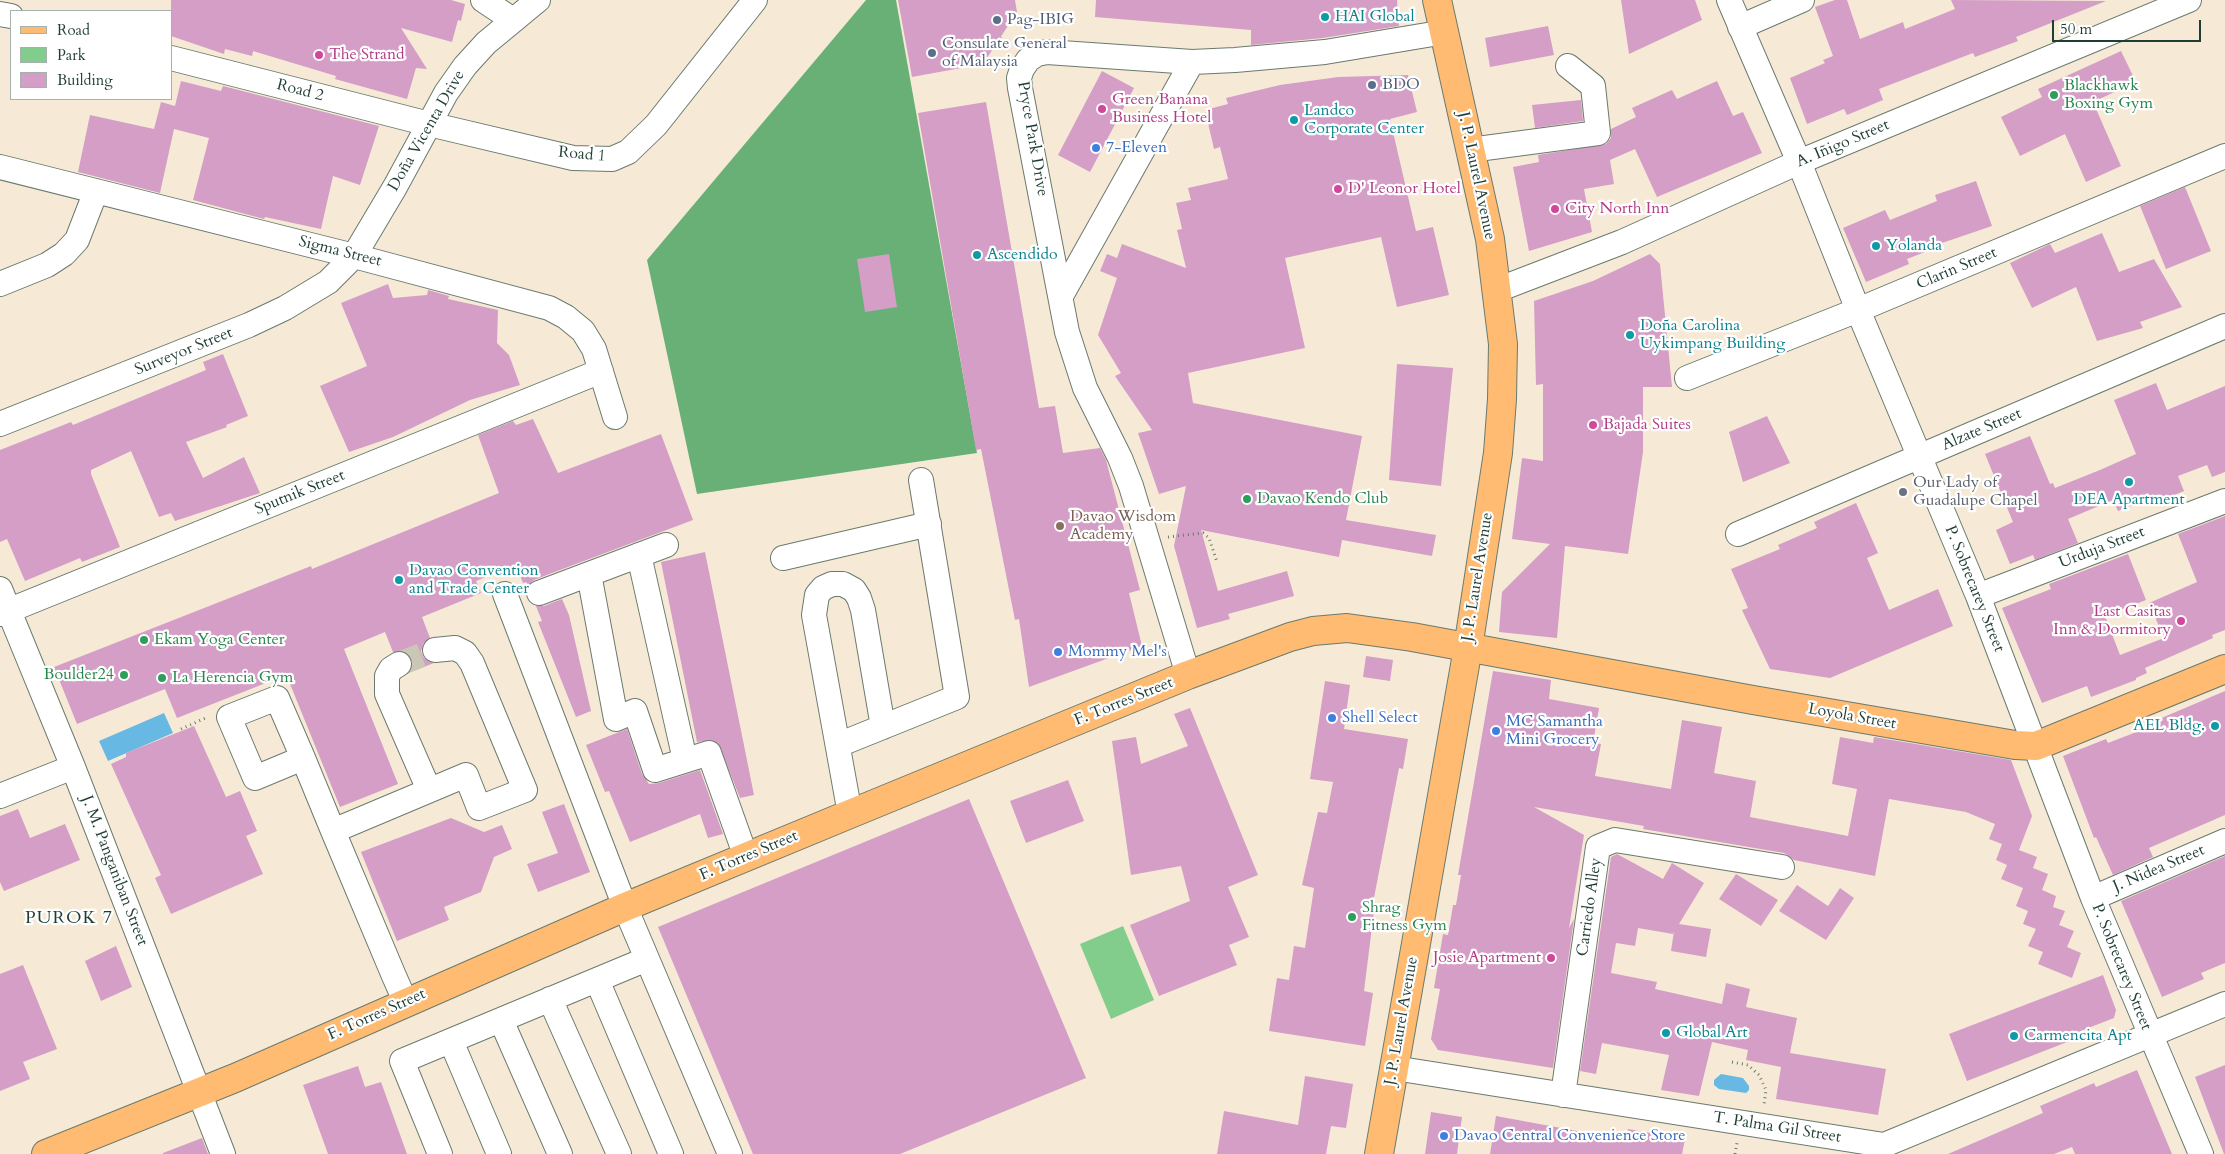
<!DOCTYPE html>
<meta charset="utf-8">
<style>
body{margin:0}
#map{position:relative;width:2225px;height:1154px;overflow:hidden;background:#f6ead7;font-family:Cardo,serif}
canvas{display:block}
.legend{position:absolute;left:10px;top:10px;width:162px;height:90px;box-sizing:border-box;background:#fff;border:1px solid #a5b1ae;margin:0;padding:6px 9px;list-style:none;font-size:15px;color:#1f3d34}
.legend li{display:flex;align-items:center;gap:10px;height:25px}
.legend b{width:25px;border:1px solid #a5b1ae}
.scale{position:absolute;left:2052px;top:20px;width:149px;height:22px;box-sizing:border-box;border:2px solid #1f3d34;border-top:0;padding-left:6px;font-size:15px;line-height:18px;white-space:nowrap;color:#1f3d34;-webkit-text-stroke:4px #fff;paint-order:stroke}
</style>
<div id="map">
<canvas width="2225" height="1154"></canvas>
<ul class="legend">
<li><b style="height:6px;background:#febb71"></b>Road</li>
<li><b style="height:14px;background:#82cd8b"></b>Park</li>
<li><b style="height:14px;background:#d49ec6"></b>Building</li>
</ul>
<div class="scale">50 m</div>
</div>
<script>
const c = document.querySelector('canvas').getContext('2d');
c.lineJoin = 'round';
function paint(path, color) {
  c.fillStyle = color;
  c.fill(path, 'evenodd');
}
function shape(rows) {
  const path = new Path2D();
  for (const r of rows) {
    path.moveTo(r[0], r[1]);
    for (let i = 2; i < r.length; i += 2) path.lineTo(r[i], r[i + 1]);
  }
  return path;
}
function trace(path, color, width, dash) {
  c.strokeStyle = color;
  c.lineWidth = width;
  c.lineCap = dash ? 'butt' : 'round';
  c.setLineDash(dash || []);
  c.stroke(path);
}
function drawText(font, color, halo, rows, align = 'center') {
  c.font = font + ' Cardo,serif';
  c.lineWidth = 4.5;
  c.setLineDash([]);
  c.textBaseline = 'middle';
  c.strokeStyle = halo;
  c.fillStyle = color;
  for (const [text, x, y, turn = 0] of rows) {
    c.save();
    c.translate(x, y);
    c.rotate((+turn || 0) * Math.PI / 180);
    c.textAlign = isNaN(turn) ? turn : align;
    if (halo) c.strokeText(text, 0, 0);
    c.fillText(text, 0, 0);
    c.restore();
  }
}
paint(shape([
 [1123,926,1154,1000,1111,1019,1080,944]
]), '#82cd8b');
paint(shape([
 [866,0,896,0,977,453,697,494,647,260]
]), '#69b077');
paint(shape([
 [164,713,173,733,108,761,99,741],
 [1721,1074,1743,1078,1749,1086,1749,1090,1746,1093,1719,1089,1714,1085,1714,1080]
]), '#67b8e2');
paint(shape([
 [171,0,451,0,465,4,461,21,458,20,452,42,401,28,427,69,416,68,407,99,335,79,336,76,253,51,252,56,225,49,224,54,171,36],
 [898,0,1015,0,1017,12,983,64,912,77],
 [1096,0,1397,0,1399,26,1323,38,1251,45,1251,30,1095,17],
 [1621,0,1695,0,1702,20,1629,54],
 [1835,0,1847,0,1860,39,1903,22,1905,29,1955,9,1951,0,2106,1,2016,37,2018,41,1975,57,1973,53,1879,89,1883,100,1847,115,1844,109,1807,124,1790,78,1825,63,1823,60,1833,56,1815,7],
 [1548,26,1554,55,1490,67,1485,38],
 [2121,51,2136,82,2093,102,2121,166,2086,182,2065,134,2020,156,2001,117,2042,97,2038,89],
 [1102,71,1134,88,1090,172,1058,155],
 [1408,75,1417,112,1390,119,1416,231,1433,227,1449,295,1397,307,1381,237,1285,258,1305,348,1188,373,1193,403,1362,436,1346,520,1436,535,1432,556,1342,540,1339,557,1201,530,1218,591,1287,571,1294,596,1228,614,1230,619,1197,628,1174,546,1186,486,1159,494,1138,433,1152,430,1115,376,1121,373,1098,335,1117,278,1100,271,1107,254,1117,258,1122,244,1186,268,1177,230,1182,229,1176,203,1191,200,1188,188,1228,179,1220,147,1214,149,1205,110,1228,104,1226,98,1280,85,1338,77],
 [181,81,221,91,223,86,379,126,360,185,333,176,321,229,265,217,264,219,193,200,209,138,174,129,160,193,78,172,90,115,154,129,161,102,175,106],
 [1717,81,1733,116,1743,112,1762,153,1657,197,1635,149,1610,160,1614,184,1584,189,1592,232,1529,251,1513,167,1539,162,1538,155,1606,144,1611,138,1611,129,1636,117,1632,108,1672,90,1677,99],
 [1581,100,1583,121,1535,128,1532,105],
 [986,102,1039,408,1055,406,1063,453,1100,448,1106,460,1140,590,1129,593,1142,646,1029,687,1019,619,1015,620,981,449,976,450,918,113],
 [1976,181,1992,226,1942,243,1943,245,1907,259,1909,264,1866,282,1843,228,1885,210,1890,220,1937,201,1935,195],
 [2185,187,2211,251,2166,269,2140,206],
 [2102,233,2119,272,2154,259,2182,307,2140,322,2143,328,2097,341,2076,287,2032,308,2010,263,2050,244,2055,253],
 [889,254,897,307,865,312,857,259],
 [1650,254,1660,264,1672,387,1643,387,1643,452,1628,554,1565,546,1557,638,1499,632,1502,592,1550,544,1512,539,1522,458,1543,461,1543,384,1536,385,1534,301,1593,281],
 [388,284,393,298,427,295,428,290,449,296,448,299,498,310,497,343,509,355,520,385,470,400,393,437,349,452,320,386,367,366,341,303],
 [223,354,248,416,226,425,227,427,186,442,203,478,244,457,260,493,175,521,171,513,159,517,131,451,91,470,91,474,120,547,82,562,80,558,25,581,7,539,0,542,0,450,71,422,73,425,206,370,203,362],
 [1397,364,1453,368,1441,486,1389,480],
 [2156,383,2167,410,2225,386,2225,472,2212,477,2207,465,2178,476,2184,491,2162,500,2159,494,2118,511,2113,500,2068,519,2078,543,2035,560,2033,555,2010,564,1996,530,2013,522,1985,454,2030,436,2050,484,2053,483,2055,488,2100,470,2136,454,2114,400],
 [1767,416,1790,463,1743,482,1729,432],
 [533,419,558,473,661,434,693,520,552,573,534,580,528,586,526,582,523,583,516,565,476,581,481,593,422,617,430,638,423,644,421,652,424,658,434,663,408,673,413,664,411,657,405,652,393,652,385,632,344,649,398,784,340,807,290,684,276,679,177,718,165,689,77,724,54,667,311,566,312,569,499,493,478,435,513,421,516,425],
 [1856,503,1878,553,1867,558,1889,610,1938,589,1953,626,1830,678,1770,669,1742,610,1748,608,1731,569,1780,549,1778,545,1817,528,1814,522],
 [2225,516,2225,630,2212,635,2213,638,2145,668,2147,673,2136,678,2136,680,2091,697,2087,686,2042,703,2002,608,2051,589,2049,584,2128,554,2146,600,2105,616,2120,655,2164,638,2149,603,2197,582,2178,534],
 [705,552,754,795,740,798,718,743,711,740,697,742,661,562],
 [562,599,569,615,591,711,576,717,538,622,542,621,536,606,544,606],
 [1366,656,1393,660,1390,681,1363,677],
 [1493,671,1551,680,1549,699,1599,708,1593,743,1601,744,1595,776,1671,789,1682,720,1722,727,1714,773,1756,781,1750,817,1848,836,1857,789,1832,784,1840,737,1873,743,1874,737,2011,760,2032,816,2019,850,2037,857,2033,868,2048,874,2042,890,2056,896,2053,907,2065,911,2059,925,2074,931,2067,947,2081,953,2072,978,2038,964,2043,952,2028,946,2036,929,2023,924,2028,911,2016,906,2023,888,2001,879,2007,865,1996,860,2002,844,1989,839,1995,824,1966,812,1889,799,1875,876,1794,860,1784,853,1643,829,1644,826,1534,807,1584,835,1569,928,1574,919,1553,1068,1438,1050,1431,1039,1440,989,1434,988,1443,934,1448,935,1453,905,1456,905,1461,875,1458,875],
 [1325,681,1350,685,1344,729,1408,739,1403,769,1399,768,1373,903,1375,903,1364,991,1373,993,1365,1046,1269,1031,1277,978,1289,980,1294,946,1305,948,1314,888,1302,885,1318,812,1327,813,1333,782,1310,779],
 [2225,691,2225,815,2149,848,2153,857,2113,875,2096,837,2094,838,2063,756,2106,739,2108,743,2139,731,2138,729,2152,722],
 [1190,708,1258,875,1228,887,1249,937,1229,945,1237,965,1159,996,1130,925,1190,901,1181,866,1131,875,1112,741,1136,737,1141,764,1188,746,1174,714],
 [194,726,226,797,240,791,257,831,246,836,263,874,171,914,155,878,161,875,111,764,126,757,126,753],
 [627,729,642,774,649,784,659,783,700,770,723,834,708,838,700,814,630,842,609,791,605,792,586,745],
 [1068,780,1084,821,1026,843,1010,801],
 [969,799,1086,1078,900,1154,753,1154,658,927],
 [564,804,590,872,538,892,527,864,558,853,542,812],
 [18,809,30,838,65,824,80,860,4,891,0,882,0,816],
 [451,818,484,832,502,825,512,849,494,857,481,892,444,907,449,920,397,941,361,852],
 [1617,854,1663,879,1672,863,1704,883,1679,924,1711,929,1706,957,1671,951,1674,931,1673,934,1638,928,1635,946,1616,943,1611,973,1657,982,1655,989,1722,1004,1726,983,1750,989,1746,1007,1797,1018,1790,1053,1886,1069,1878,1115,1776,1099,1781,1067,1746,1060,1748,1050,1712,1042,1699,1096,1661,1090,1669,1055,1602,1043,1596,1074,1580,1071,1611,857],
 [2225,856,2225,963,2201,973,2204,979,2162,997,2121,901],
 [1736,874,1778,900,1761,926,1719,899],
 [1797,885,1828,906,1840,888,1854,898,1826,940,1779,911],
 [116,946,132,987,101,1001,85,961],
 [23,965,57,1049,23,1062,30,1079,0,1091,0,974],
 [2103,975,2116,1010,2114,1018,2078,1032,2080,1037,1967,1081,1949,1034],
 [2225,1065,2225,1154,2224,1154,2195,1077],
 [358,1066,365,1087,381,1082,407,1154,328,1154,303,1085],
 [2137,1070,2172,1154,2075,1154,2072,1147,2054,1154,1948,1154,2043,1113,2040,1106,2094,1083,2096,1087],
 [1305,1076,1353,1084,1346,1128,1331,1126,1326,1154,1217,1154,1224,1111,1298,1125],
 [1431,1112,1462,1117,1457,1154,1425,1154],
 [1496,1116,1626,1140,1628,1129,1685,1139,1682,1154,1490,1154],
 [202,1138,208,1154,163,1154,163,1153]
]), '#d49ec6');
trace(shape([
 [399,664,435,650]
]), '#cbc7b6', 24, [24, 12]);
const minor = shape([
 [483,0,513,20],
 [1729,0,1799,162,1858,310,1978,596,2093,898,2201,1154],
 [0,14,11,16],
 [1740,27,1802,0],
 [171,58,429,124,573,158,612,159,628,152,656,125,755,0],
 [1470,150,1598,133,1593,86,1568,66],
 [0,167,354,256,549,308,566,317,583,331,594,349,615,417],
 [0,284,47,265,64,254,77,240,96,191],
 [1497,290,1622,242,1799,162,2189,0],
 [1061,296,1192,62],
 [1687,378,1858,310,2225,156],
 [0,424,249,325,285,308,328,282,354,256,395,187,446,93,465,66,486,43,538,0],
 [1738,534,2225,326],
 [639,555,685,760],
 [783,558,929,524],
 [589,574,616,719,635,711,655,770,709,753,746,857],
 [0,589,73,767,223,1154],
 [539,593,666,545],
 [505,594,625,907,730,1154],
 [1978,596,2225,501],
 [0,614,601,371],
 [399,664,391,669,387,676,387,694,429,790],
 [1188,675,1131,486,1120,458,1085,388,1067,332,1020,88,1019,78,1022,69,1028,60,1037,54,1047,52,1192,62,1235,60,1325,52,1445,32],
 [838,745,957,697,921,480],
 [303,758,255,778,229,717,277,698,303,758,333,831,394,976,406,1003],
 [0,796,73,767],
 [850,814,814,615,817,595,823,588,832,584,843,584,854,590,859,598,863,610,883,727],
 [333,831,466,775,479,808,525,790,472,663,465,653,455,648,435,650],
 [2093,898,2225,841],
 [597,980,671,1154],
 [550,999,619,1154],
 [501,1020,560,1154],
 [451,1041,499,1154],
 [1394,1068,1884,1145,2225,1004],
 [1563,1095,1598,847,1615,840,1782,867],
 [440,1154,402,1061,647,959]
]);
const major = shape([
 [46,1154,235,1078,625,907,850,814,1188,675,1290,637,1313,631,1347,628,1412,637,1753,700,2015,745,2036,746,2225,669],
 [1379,1154,1468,648,1498,453,1502,399,1503,344,1490,239,1437,0]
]);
trace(minor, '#6a7a6d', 26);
trace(major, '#6a7a6d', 30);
trace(shape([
 [1000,38,1012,47],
 [1168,537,1203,533,1209,538,1217,562],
 [181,729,208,717],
 [1732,1062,1748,1065,1759,1075,1766,1090,1764,1105],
 [1735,1154,1737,1143]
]), '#6a7a6d', 3, [1, 4]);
trace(minor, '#fff', 24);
trace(major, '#febb71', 28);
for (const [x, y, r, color] of [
 [1325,17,5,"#0f9aa8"],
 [997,20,5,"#5c6f8a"],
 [932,53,5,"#5c6f8a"],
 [319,55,5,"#d1479c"],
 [1372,85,5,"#5c6f8a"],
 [2054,95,5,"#2e9e5b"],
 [1102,109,5,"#d1479c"],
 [1294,120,5,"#0f9aa8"],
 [1096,148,5,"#3f7fe0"],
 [1338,189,5,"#d1479c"],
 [1555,209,5,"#d1479c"],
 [1876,246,5,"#0f9aa8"],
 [977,255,5,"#0f9aa8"],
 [1630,335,5,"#0f9aa8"],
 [1593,425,5,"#d1479c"],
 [2129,482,5,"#0f9aa8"],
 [1903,492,5,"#6b7280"],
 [1247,499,5,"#2e9e5b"],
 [1060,526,5,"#8d6e63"],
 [399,580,5,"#0f9aa8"],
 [2181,621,5,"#d1479c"],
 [144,640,5,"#2e9e5b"],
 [1058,652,5,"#3f7fe0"],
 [124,675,5,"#2e9e5b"],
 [162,678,5,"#2e9e5b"],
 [1332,718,5,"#3f7fe0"],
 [2215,726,5,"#0f9aa8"],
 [1496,731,5,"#3f7fe0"],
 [1352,917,5,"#2e9e5b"],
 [1551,958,5,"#d1479c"],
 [1666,1033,5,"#0f9aa8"],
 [2014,1036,5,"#0f9aa8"],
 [1444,1136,5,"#3f7fe0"]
]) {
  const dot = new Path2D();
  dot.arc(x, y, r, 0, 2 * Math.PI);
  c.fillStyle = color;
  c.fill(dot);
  trace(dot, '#fff', 2);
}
drawText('16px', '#0d838f', '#fff', [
 ["HAI Global",1335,17],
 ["Landco",1304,111],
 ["Corporate Center",1304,129],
 ["Yolanda",1886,246],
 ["Ascendido",987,255],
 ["Doña Carolina",1640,326],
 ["Uykimpang Building",1640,344],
 ["DEA Apartment",2129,500,"center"],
 ["Davao Convention",409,571],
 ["and Trade Center",409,589],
 ["AEL Bldg.",2205,726,"right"],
 ["Global Art",1676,1033],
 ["Carmencita Apt",2024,1036]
], 'left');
drawText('16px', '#4e5e75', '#fff', [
 ["Pag-IBIG",1007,20],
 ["Consulate General",942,44],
 ["of Malaysia",942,62],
 ["BDO",1382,85]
], 'left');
drawText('16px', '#b23c85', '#fff', [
 ["The Strand",329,55],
 ["Green Banana",1112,100],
 ["Business Hotel",1112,118],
 ["D' Leonor Hotel",1348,189],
 ["City North Inn",1565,209],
 ["Bajada Suites",1603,425],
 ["Last Casitas",2171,612,"right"],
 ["Inn & Dormitory",2171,630,"right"],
 ["Josie Apartment",1541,958,"right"]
], 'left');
drawText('16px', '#27864d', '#fff', [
 ["Blackhawk",2064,86],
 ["Boxing Gym",2064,104],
 ["Davao Kendo Club",1257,499],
 ["Ekam Yoga Center",154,640],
 ["Boulder24",114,675,"right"],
 ["La Herencia Gym",172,678],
 ["Shrag",1362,908],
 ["Fitness Gym",1362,926]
], 'left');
drawText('16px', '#1f3d34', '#fff', [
 ["Road 2",300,91,14],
 ["Doña Vicenta Drive",427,131,-60],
 ["Pryce Park Drive",1032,139,80],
 ["A. Iñigo Street",1843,144,-23],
 ["Road 1",582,155,5],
 ["J. P. Laurel Avenue",1476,176,78],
 ["Sigma Street",340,252,14],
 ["Clarin Street",1957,269,-23],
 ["Surveyor Street",184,352,-22],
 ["Alzate Street",1982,430,-23],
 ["Sputnik Street",300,493,-22],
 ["Urduja Street",2102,548,-21],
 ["J. P. Laurel Avenue",1478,577,-81],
 ["P. Sobrecarey Street",1974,589,68],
 ["F. Torres Street",1124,702,-22],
 ["Loyola Street",1852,717,10],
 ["F. Torres Street",749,856,-23],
 ["J. Nidea Street",2159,869,-23],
 ["J. M. Panganiban Street",114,871,69],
 ["Carriedo Alley",1590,907,-82],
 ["P. Sobrecarey Street",2121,967,68],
 ["F. Torres Street",377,1015,-24],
 ["J. P. Laurel Avenue",1402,1021,-80],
 ["T. Palma Gil Street",1777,1128,9]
]);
drawText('16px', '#366cbe', '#fff', [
 ["7-Eleven",1106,148],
 ["Mommy Mel's",1068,652],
 ["Shell Select",1342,718],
 ["MC Samantha",1506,722],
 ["Mini Grocery",1506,740],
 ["Davao Central Convenience Store",1454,1136]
], 'left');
drawText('16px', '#5b616d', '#fff', [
 ["Our Lady of",1913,483],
 ["Guadalupe Chapel",1913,501]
], 'left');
drawText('16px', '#785e54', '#fff', [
 ["Davao Wisdom",1070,517],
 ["Academy",1070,535]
], 'left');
c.letterSpacing = '1px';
drawText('18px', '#1f3d34', '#fff', [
 ["PUROK 7",69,919]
]);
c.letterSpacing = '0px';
</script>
